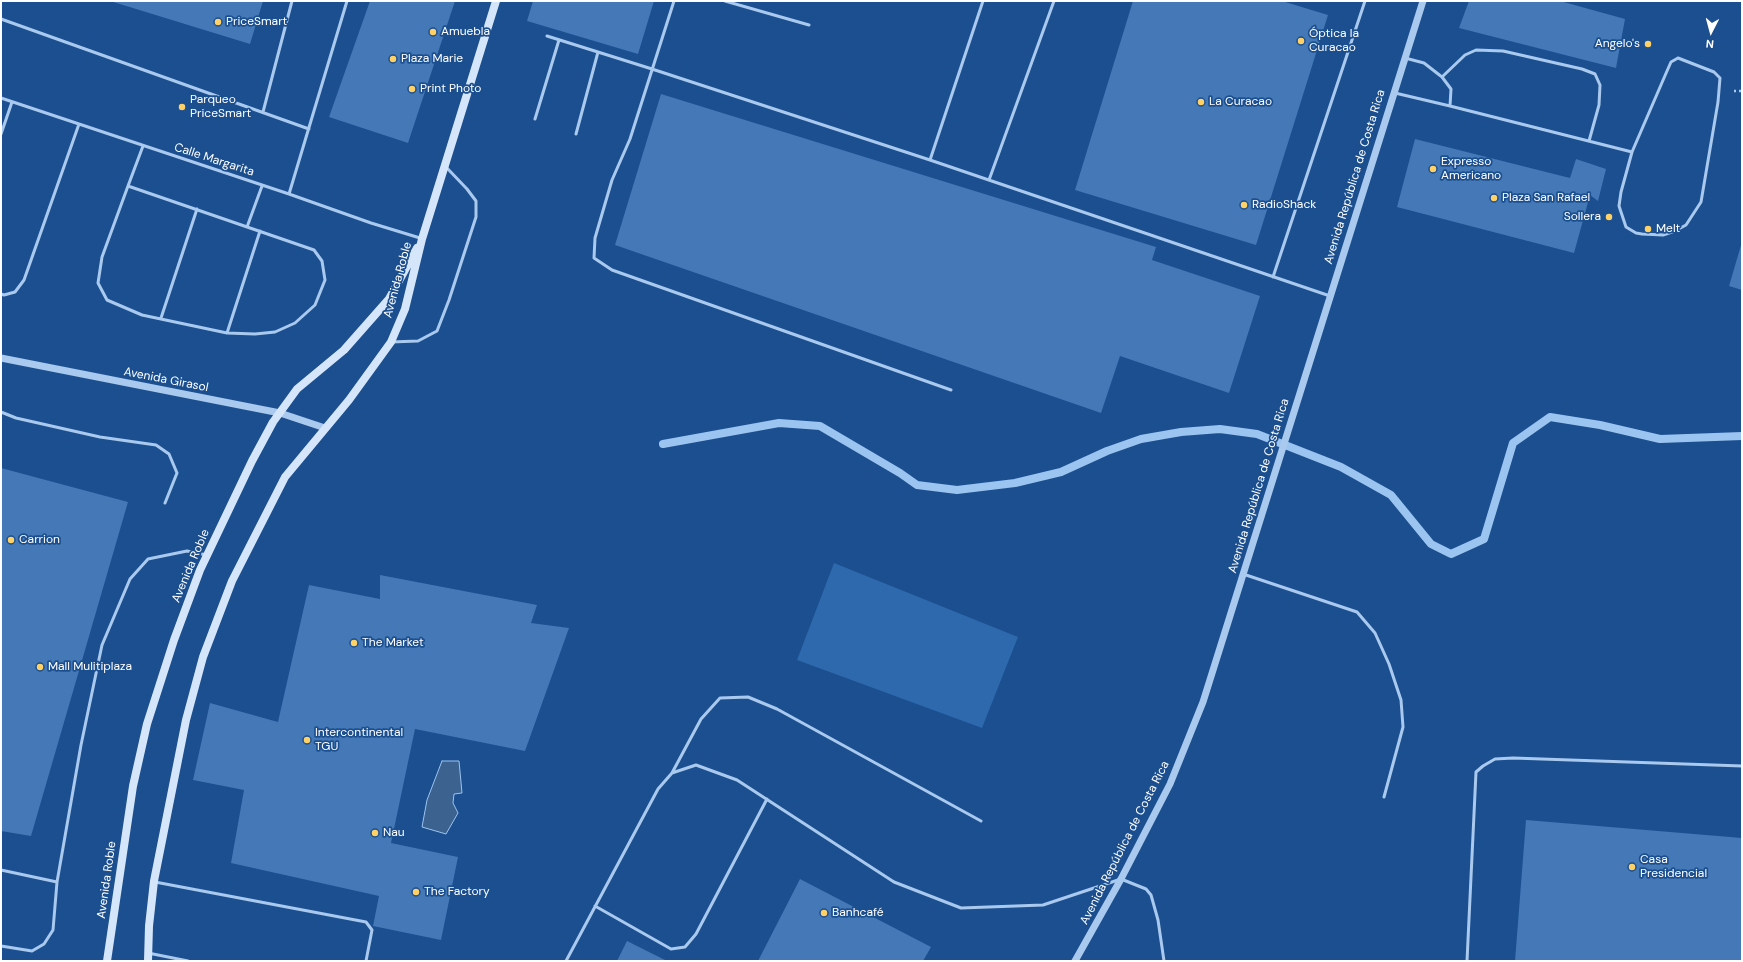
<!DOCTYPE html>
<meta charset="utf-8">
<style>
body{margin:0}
#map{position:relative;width:1743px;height:962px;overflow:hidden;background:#1b4f8f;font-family:"DM Sans",sans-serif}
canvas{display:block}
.frame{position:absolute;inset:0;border:2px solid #fff;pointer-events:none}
.north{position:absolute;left:1691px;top:12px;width:40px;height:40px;-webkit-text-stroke:3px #1b4f8f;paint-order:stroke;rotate:186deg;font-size:11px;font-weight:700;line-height:16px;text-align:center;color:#fff}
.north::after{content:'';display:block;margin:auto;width:14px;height:18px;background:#fff;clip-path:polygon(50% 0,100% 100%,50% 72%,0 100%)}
</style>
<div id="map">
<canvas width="1743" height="962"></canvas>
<div class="frame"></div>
<div class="north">N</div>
</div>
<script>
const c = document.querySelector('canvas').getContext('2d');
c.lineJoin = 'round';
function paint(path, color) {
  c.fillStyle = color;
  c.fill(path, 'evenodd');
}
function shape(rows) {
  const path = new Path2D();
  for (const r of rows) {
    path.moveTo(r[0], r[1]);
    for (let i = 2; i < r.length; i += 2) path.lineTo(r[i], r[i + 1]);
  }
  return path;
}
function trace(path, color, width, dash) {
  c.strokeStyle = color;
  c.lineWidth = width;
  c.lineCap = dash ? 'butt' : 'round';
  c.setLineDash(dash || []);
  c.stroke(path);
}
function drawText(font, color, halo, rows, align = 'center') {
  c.font = font + ' "DM Sans",sans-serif';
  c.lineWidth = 3.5;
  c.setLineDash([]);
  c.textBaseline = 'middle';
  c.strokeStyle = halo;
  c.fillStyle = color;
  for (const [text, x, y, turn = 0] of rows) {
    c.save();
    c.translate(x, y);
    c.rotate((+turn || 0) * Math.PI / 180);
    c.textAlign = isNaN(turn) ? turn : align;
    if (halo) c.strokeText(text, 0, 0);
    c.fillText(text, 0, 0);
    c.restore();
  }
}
paint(shape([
 [834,563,1018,637,982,728,797,660]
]), '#2e69ad');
const water = shape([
 [442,761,459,761,462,793,454,794,453,803,458,813,446,834,422,827,427,800,442,761]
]);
paint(water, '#3c6290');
trace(water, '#9cc4f0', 1);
trace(shape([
 [663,444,779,423,820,426,900,473,917,485,957,490,1015,483,1061,472,1107,451,1141,439,1181,432,1220,429,1257,434,1341,467,1391,495,1431,544,1451,554,1484,539,1513,443,1550,417,1600,425,1660,439,1742,436]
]), '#9cc4f0', 8);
paint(shape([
 [110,1,263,1,250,44],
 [370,1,455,1,408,143,329,117],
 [533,1,654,1,638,54,527,21],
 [1133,1,1282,1,1328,15,1256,245,1075,190],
 [1469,1,1560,1,1625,19,1616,68,1459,28],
 [661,94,1156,247,1152,260,1260,296,1229,393,1120,356,1101,413,615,245],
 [1415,139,1570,178,1576,159,1606,169,1598,201,1590,195,1574,253,1397,207],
 [1742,242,1742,290,1729,286],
 [1,468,128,502,31,836,1,831],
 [380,575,537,605,531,623,569,628,525,751,415,729,391,843,458,857,441,940,373,926,379,896,231,863,244,790,193,780,210,703,278,722,309,585,380,599],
 [1526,820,1742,838,1742,961,1515,961],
 [800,879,931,947,923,961,758,961],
 [627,941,667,961,617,961]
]), '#4478b7');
trace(shape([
 [1734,91,1742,91]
]), '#a9c9ee', 2.5, [2, 3]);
trace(shape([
 [674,1,630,139,612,180,595,238,594,258,612,270,951,390],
 [725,1,809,25],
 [1,19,309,129],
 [547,36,652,69,930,160,1330,296],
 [1405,58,1424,63,1442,77,1451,89,1450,106],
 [1678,58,1714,72,1720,78,1718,102,1701,202,1686,225,1675,231,1663,235,1642,234,1636,233,1626,227,1619,206,1621,192,1632,152,1667,71,1671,62,1678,58],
 [1442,77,1465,55,1476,50,1503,51,1582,69,1595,74,1600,85,1599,105,1589,141],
 [1395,93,1450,106,1632,152],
 [1,98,289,194,371,223,420,238],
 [263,112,292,1],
 [535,119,559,40],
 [1,134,12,102],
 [576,134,598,52],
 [930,160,983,1],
 [989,180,1054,1],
 [128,186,314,250,322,261,325,280,315,305,295,323,275,332,255,334,227,333,142,315,107,300,98,283,102,257,128,186,143,146],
 [289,194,347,1],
 [247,227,262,186],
 [1273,277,1365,1],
 [1,294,4,295,15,292,24,280,79,124],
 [161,318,197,209],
 [227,333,260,231],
 [391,342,418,341,437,331,449,300,476,217,476,201,467,189,446,167],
 [1,412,16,418,100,437,156,445,169,454,177,473,165,503],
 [1243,574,1357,612,1375,633,1389,664,1401,700,1403,727,1384,797],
 [672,773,701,719,720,698,748,697,777,709,981,821],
 [1,870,57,882],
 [155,882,366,922,372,930,366,961],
 [595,906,671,949,685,947,696,934,767,799],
 [1,946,32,951,44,944,53,930,57,882,81,745,102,645,130,579,148,559,187,551,207,555],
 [148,953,188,961],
 [566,961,658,789,672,773,696,765,737,780,894,882,961,908,1043,905,1121,879,1146,889,1151,895,1158,920,1164,961],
 [1467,961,1476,772,1483,766,1495,759,1513,758,1742,766]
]), '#a9c9ee', 3);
trace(shape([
 [1,358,280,413,325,428],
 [1075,961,1121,879,1170,784,1203,702,1423,1]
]), '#a9c9ee', 7);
trace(shape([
 [107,961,133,786,147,724,174,640,200,570,252,461,273,422,297,389,344,350,389,299,417,248],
 [148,961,149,926,154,881,186,720,203,657,232,581,285,477,349,400,391,342,405,309,422,239,496,1]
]), '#d6e6fa', 8);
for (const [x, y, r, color] of [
 [218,22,4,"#ffd166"],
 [433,32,4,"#ffd166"],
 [1301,41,4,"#ffd166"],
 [1648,44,4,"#ffd166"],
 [393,59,4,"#ffd166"],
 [412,89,4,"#ffd166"],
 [1201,102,4,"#ffd166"],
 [182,107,4,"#ffd166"],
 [1433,169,4,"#ffd166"],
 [1494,198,4,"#ffd166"],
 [1244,205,4,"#ffd166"],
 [1609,217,4,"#ffd166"],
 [1648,229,4,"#ffd166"],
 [11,540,4,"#ffd166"],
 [354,643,4,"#ffd166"],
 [40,667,4,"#ffd166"],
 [307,740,4,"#ffd166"],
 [375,833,4,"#ffd166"],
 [1632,867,4,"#ffd166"],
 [416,892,4,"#ffd166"],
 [824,913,4,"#ffd166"]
]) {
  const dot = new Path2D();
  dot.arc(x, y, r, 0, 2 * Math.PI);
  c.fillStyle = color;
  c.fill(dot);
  trace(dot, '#1b4f8f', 1.5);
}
drawText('12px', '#fff', '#1b4f8f', [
 ["PriceSmart",226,22],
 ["Amuebla",441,32],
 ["Óptica la",1309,34],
 ["Curacao",1309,48],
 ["Angelo's",1640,44,"right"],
 ["Plaza Marie",401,59],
 ["Print Photo",420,89],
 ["Parqueo",190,100],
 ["PriceSmart",190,114],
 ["La Curacao",1209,102],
 ["Expresso",1441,162],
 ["Americano",1441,176],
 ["Plaza San Rafael",1502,198],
 ["RadioShack",1252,205],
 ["Sollera",1601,217,"right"],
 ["Melt",1656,229],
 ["Carrion",19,540],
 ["The Market",362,643],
 ["Mall Mulitiplaza",48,667],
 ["Intercontinental",315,733],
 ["TGU",315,747],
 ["Nau",383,833],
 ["Casa",1640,860],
 ["Presidencial",1640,874],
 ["The Factory",424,892],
 ["Banhcafé",832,913]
], 'left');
drawText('12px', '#fff', '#1b4f8f', [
 ["Calle Margarita",214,160,18],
 ["Avenida República de Costa Rica",1355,177,-73],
 ["Avenida Roble",398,280,-75],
 ["Avenida Girasol",166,380,11],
 ["Avenida República de Costa Rica",1259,486,-73],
 ["Avenida Roble",191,566,-67],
 ["Avenida República de Costa Rica",1125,843,-63],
 ["Avenida Roble",107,880,-82]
]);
</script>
